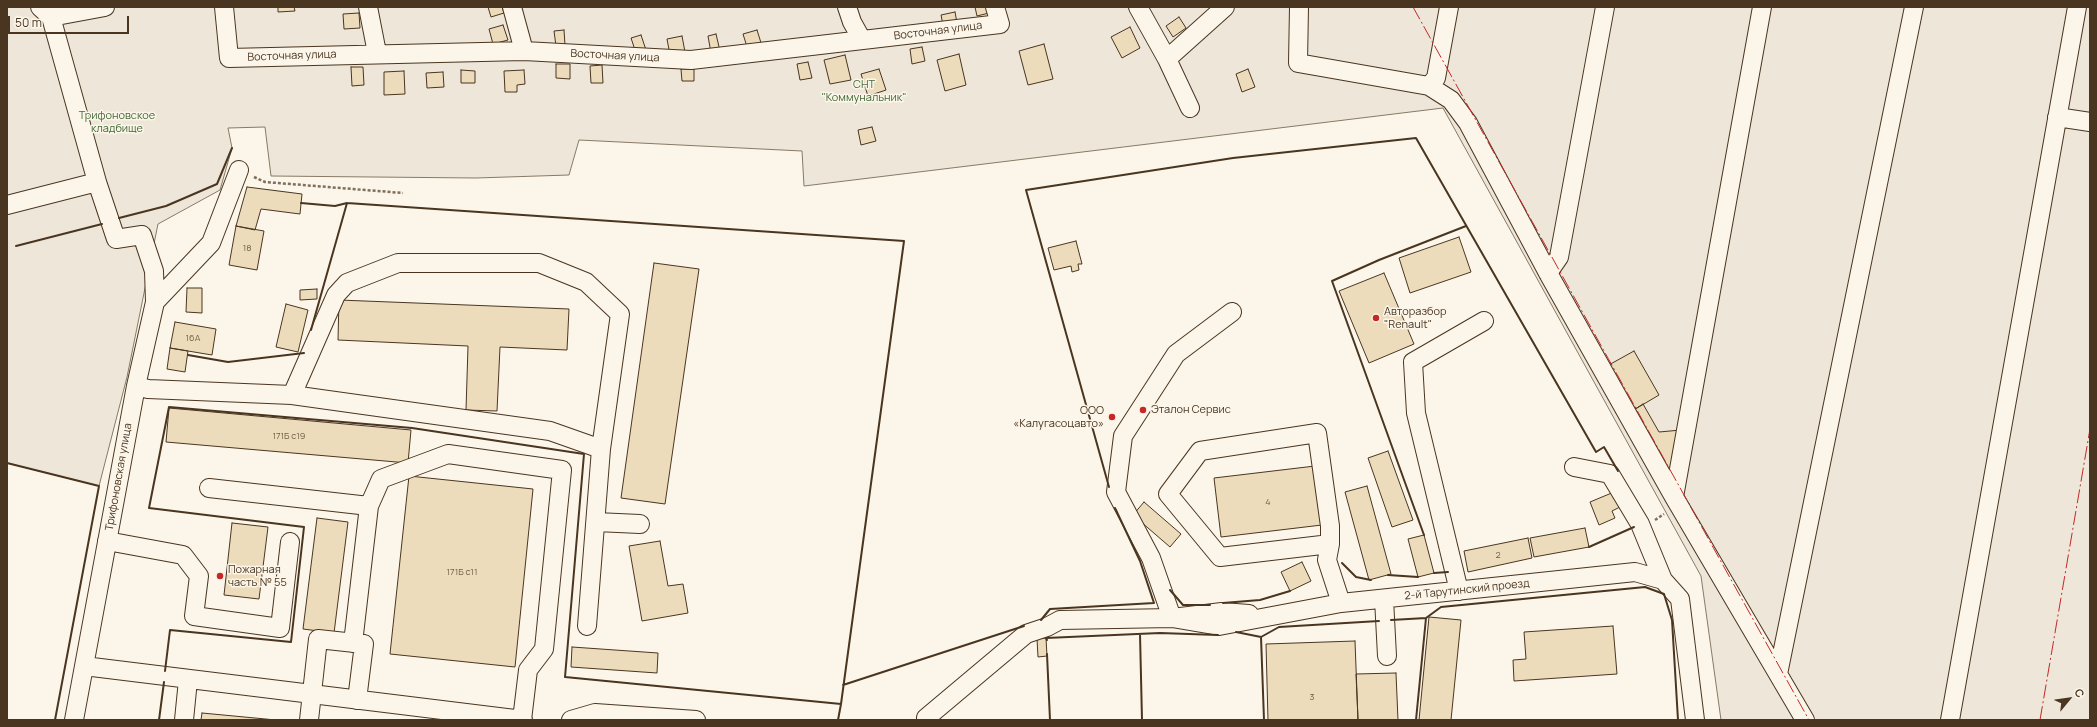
<!DOCTYPE html>
<meta charset="utf-8">
<style>
body{margin:0}
#map{position:relative;width:2097px;height:727px;overflow:hidden;background:#fbf6e9;font-family:Manrope,sans-serif}
canvas{display:block}
.frame{position:absolute;inset:0;border:8px solid #4a3520;pointer-events:none}
.north{position:absolute;left:2049px;top:679px;width:40px;height:40px;-webkit-text-stroke:3px #fbf6e9;paint-order:stroke;rotate:61deg;font-size:11px;font-weight:700;line-height:16px;text-align:center;color:#4a3520}
.north::after{content:'';display:block;margin:auto;width:14px;height:18px;background:#4a3520;clip-path:polygon(50% 0,100% 100%,50% 72%,0 100%)}
.scale{position:absolute;left:8px;top:16px;width:121px;height:18px;box-sizing:border-box;border:2px solid #4a3520;border-top:0;padding-left:5px;font-size:12px;line-height:14px;white-space:nowrap;color:#4a3520;-webkit-text-stroke:3px #fbf6e9;paint-order:stroke}
</style>
<div id="map">
<canvas width="2097" height="727"></canvas>
<div class="frame"></div>
<div class="north">С</div>
<div class="scale">50 m</div>
</div>
<script>
const c = document.querySelector('canvas').getContext('2d');
c.lineJoin = 'round';
function paint(path, color) {
  c.fillStyle = color;
  c.fill(path, 'evenodd');
}
function shape(rows) {
  const path = new Path2D();
  for (const r of rows) {
    path.moveTo(r[0], r[1]);
    for (let i = 2; i < r.length; i += 2) path.lineTo(r[i], r[i + 1]);
  }
  return path;
}
function trace(path, color, width, dash) {
  c.strokeStyle = color;
  c.lineWidth = width;
  c.lineCap = dash ? 'butt' : 'round';
  c.setLineDash(dash || []);
  c.stroke(path);
}
function drawText(font, color, halo, rows, align = 'center') {
  c.font = font + ' Manrope,sans-serif';
  c.lineWidth = 3;
  c.setLineDash([]);
  c.textBaseline = 'middle';
  c.strokeStyle = halo;
  c.fillStyle = color;
  for (const [text, x, y, turn = 0] of rows) {
    c.save();
    c.translate(x, y);
    c.rotate((+turn || 0) * Math.PI / 180);
    c.textAlign = isNaN(turn) ? turn : align;
    if (halo) c.strokeText(text, 0, 0);
    c.fillText(text, 0, 0);
    c.restore();
  }
}
const green = shape([
 [7,7,2090,7,2090,720,1721,720,1701,576,1443,108,804,186,802,151,579,140,569,175,476,178,271,176,265,127,228,128,232,148,220,190,158,224,127,377,99,486,7,463,7,7]
]);
paint(green, '#ede6d9');
trace(green, '#887966', 1);
const building = shape([
 [278,7,294,7,295,11,278,12,278,7],
 [488,7,502,7,504,13,491,17,488,7],
 [975,7,988,7,989,13,977,16,975,7],
 [955,12,957,23,943,25,941,15,955,12],
 [359,13,360,28,344,29,343,14,359,13],
 [1179,17,1186,28,1173,37,1166,26,1179,17],
 [503,25,508,40,493,44,489,29,503,25],
 [1130,27,1140,48,1122,58,1111,37,1130,27],
 [564,30,565,45,556,46,554,31,564,30],
 [757,30,762,46,748,50,743,34,757,30],
 [716,34,720,51,711,53,708,36,716,34],
 [641,35,646,50,636,53,631,38,641,35],
 [682,36,685,52,670,55,667,39,682,36],
 [1044,44,1053,79,1028,85,1019,51,1044,44],
 [922,47,925,61,912,64,910,49,922,47],
 [959,54,966,85,945,91,937,60,959,54],
 [845,55,851,80,830,84,824,60,845,55],
 [808,62,812,78,800,80,797,64,808,62],
 [556,64,570,64,570,79,556,78,556,64],
 [602,65,603,83,591,83,590,66,602,65],
 [351,67,363,67,364,85,352,86,351,67],
 [681,69,694,69,694,81,682,81,681,69],
 [879,69,886,90,868,96,861,74,879,69],
 [1248,69,1255,87,1242,92,1236,74,1248,69],
 [461,70,475,71,475,83,461,83,461,70],
 [524,70,525,84,517,85,517,92,505,92,504,71,524,70],
 [404,71,405,94,384,95,384,72,404,71],
 [443,72,444,87,427,88,426,73,443,72],
 [872,127,876,141,861,145,858,130,872,127],
 [247,187,302,194,300,214,261,209,255,230,236,226,247,187],
 [236,226,264,231,257,270,229,265,236,226],
 [1459,237,1471,272,1410,293,1399,258,1459,237],
 [1076,241,1082,264,1078,264,1079,270,1072,272,1071,266,1054,270,1048,248,1076,241],
 [654,263,699,269,665,504,621,498,654,263],
 [1384,273,1414,344,1369,363,1339,291,1384,273],
 [187,288,202,288,202,313,186,312,187,288],
 [317,289,317,299,300,300,300,290,317,289],
 [339,300,569,309,567,350,500,347,497,411,466,410,468,346,338,340,339,300],
 [286,304,308,310,298,352,276,347,286,304],
 [175,322,216,329,212,355,170,348,175,322],
 [170,348,188,351,185,372,167,369,170,348],
 [1634,351,1659,395,1632,411,1607,366,1634,351],
 [1643,404,1659,432,1681,430,1675,469,1667,474,1632,411,1643,404],
 [169,408,411,430,408,463,166,442,169,408],
 [1388,451,1413,520,1392,527,1368,458,1388,451],
 [1315,466,1322,525,1221,537,1214,478,1315,466],
 [409,476,533,489,515,667,390,654,409,476],
 [1367,486,1391,574,1369,580,1345,492,1367,486],
 [1614,492,1620,507,1612,511,1615,518,1599,525,1590,502,1614,492],
 [1144,502,1181,534,1170,547,1133,515,1144,502],
 [317,518,348,522,334,633,303,629,317,518],
 [232,523,268,527,259,599,224,595,232,523],
 [1585,528,1589,547,1534,557,1530,538,1585,528],
 [1424,535,1434,573,1418,577,1408,539,1424,535],
 [1528,538,1532,558,1468,572,1464,551,1528,538],
 [660,541,668,586,683,584,688,613,642,621,629,546,660,541],
 [1302,562,1311,581,1290,591,1281,572,1302,562],
 [1429,617,1461,620,1451,720,1419,720,1429,617],
 [1613,626,1617,674,1514,681,1513,660,1526,659,1524,632,1613,626],
 [1046,638,1047,656,1038,657,1037,639,1046,638],
 [1355,641,1358,720,1268,720,1266,644,1355,641],
 [572,647,658,653,657,673,571,667,572,647],
 [1396,673,1398,720,1358,720,1356,674,1396,673],
 [202,713,276,720,201,720,202,713]
]);
paint(building, '#ecdcbc');
trace(building, '#4a3520', 1);
const minor = shape([
 [224,7,229,58,524,51,691,60,1000,24,995,7],
 [368,7,377,53],
 [512,7,524,51],
 [847,7,852,22,862,40],
 [1138,7,1167,59,1190,108],
 [1299,7,1298,63,1429,86,1436,78,1449,7],
 [51,17,105,7],
 [1167,59,1225,7],
 [1429,86,1451,100,1468,123,1548,273,1674,497,1805,720],
 [2057,117,2090,122],
 [7,205,97,182,51,17,40,7],
 [1548,273,1559,257,1605,7],
 [155,302,211,243,239,170],
 [136,386,148,389,292,395,550,431,601,449,587,626],
 [292,395,336,295,347,283,398,263,539,263,586,282,620,314,601,449],
 [1574,467,1610,474,1640,524,1663,580,1680,599,1695,720],
 [209,488,369,506,353,643],
 [1674,497,1762,7],
 [369,506,381,479,448,454,562,470,544,649,528,670,522,720],
 [596,522,640,524],
 [107,541,183,555,199,576,194,616,280,628,290,542],
 [1330,544,1220,557,1168,494,1200,451,1317,433,1330,526,1330,544,1327,560,1341,603],
 [1459,591,1416,413,1413,362,1484,321],
 [1384,599,1387,656],
 [1172,618,1219,626,1341,603,1635,572,1663,580],
 [1172,618,1151,558,1116,492,1123,436,1176,354,1232,312],
 [84,666,523,720],
 [1778,674,1914,7],
 [74,720,136,386,155,302,154,271,142,235,116,239,97,182],
 [184,720,188,680],
 [309,720,318,639,364,644,357,700],
 [571,720,595,713,696,720],
 [926,720,926,718,1026,634,1047,627,1060,620,1172,618,1222,612,1249,614],
 [1950,720,2077,7]
]);
trace(minor, '#4a3520', 20);
trace(shape([
 [254,177,265,182,403,193],
 [1655,520,1664,514]
]), '#7f6f5c', 2.5, [3, 2]);
trace(minor, '#fbf6e9', 18);
trace(shape([
 [301,203,335,206,347,203],
 [119,218,166,206,217,184,232,148],
 [16,246,102,224],
 [311,330,347,203,904,241,841,704],
 [188,355,228,362,304,353],
 [7,463,99,486,55,720],
 [1109,487,1026,190,1233,158,1416,138,1596,452,1604,447,1618,471],
 [1424,535,1332,281,1379,260,1466,226],
 [1589,547,1634,527],
 [1342,563,1356,577,1371,580],
 [1434,573,1448,572],
 [1388,575,1418,577],
 [1170,590,1183,605,1210,605],
 [1223,603,1260,600,1290,591],
 [1041,620,1050,609,1154,603,1140,561,1115,508],
 [1391,620,1426,618,1441,607,1645,587,1664,594,1672,620,1678,720],
 [1236,632,1261,637,1279,627,1379,621],
 [1140,634,1142,720],
 [1261,637,1264,720],
 [1047,640,1046,638,1160,633,1218,635],
 [1047,654,1050,720],
 [165,671,170,630,291,642,304,527,149,508,169,407,412,428,584,454,565,677,841,704,838,720],
 [843,685,1024,626],
 [159,720,164,682],
 [1416,720,1426,618]
]), '#4a3520', 2);
trace(shape([
 [1413,7,1809,720],
 [2040,720,2090,429]
]), '#c62828', 1, [14, 3, 2, 3]);
for (const [x, y, r, color] of [
 [1376,318,4,"#c62828"],
 [1143,410,4,"#c62828"],
 [1112,417,4,"#c62828"],
 [220,576,4,"#c62828"]
]) {
  const dot = new Path2D();
  dot.arc(x, y, r, 0, 2 * Math.PI);
  c.fillStyle = color;
  c.fill(dot);
  trace(dot, '#fbf6e9', 1.5);
}
drawText('9px', '#725f47', null, [
 ["18",247,248],
 ["16А",193,338],
 ["171Б с19",289,436],
 ["4",1268,502],
 ["2",1498,555],
 ["171Б с11",462,572],
 ["3",1312,697]
]);
drawText('11px', '#4a3520', '#fbf6e9', [
 ["Восточная улица",938,31,-7],
 ["Восточная улица",292,56,-2],
 ["Восточная улица",615,56,3],
 ["Трифоновская улица",119,477,-80],
 ["2-й Тарутинский проезд",1467,590,-6]
]);
drawText('11px', '#436837', '#fbf6e9', [
 ["СНТ",864,85],
 ["\"Коммунальник\"",864,98],
 ["Трифоновское",117,116],
 ["кладбище",117,129]
]);
drawText('11px', '#4a3520', '#fbf6e9', [
 ["Авторазбор",1384,312],
 ["\"Renault\"",1384,325],
 ["Эталон Сервис",1151,410],
 ["ООО",1104,411,"right"],
 ["«Калугасоцавто»",1104,424,"right"],
 ["Пожарная",228,570],
 ["часть № 55",228,583]
], 'left');
</script>
